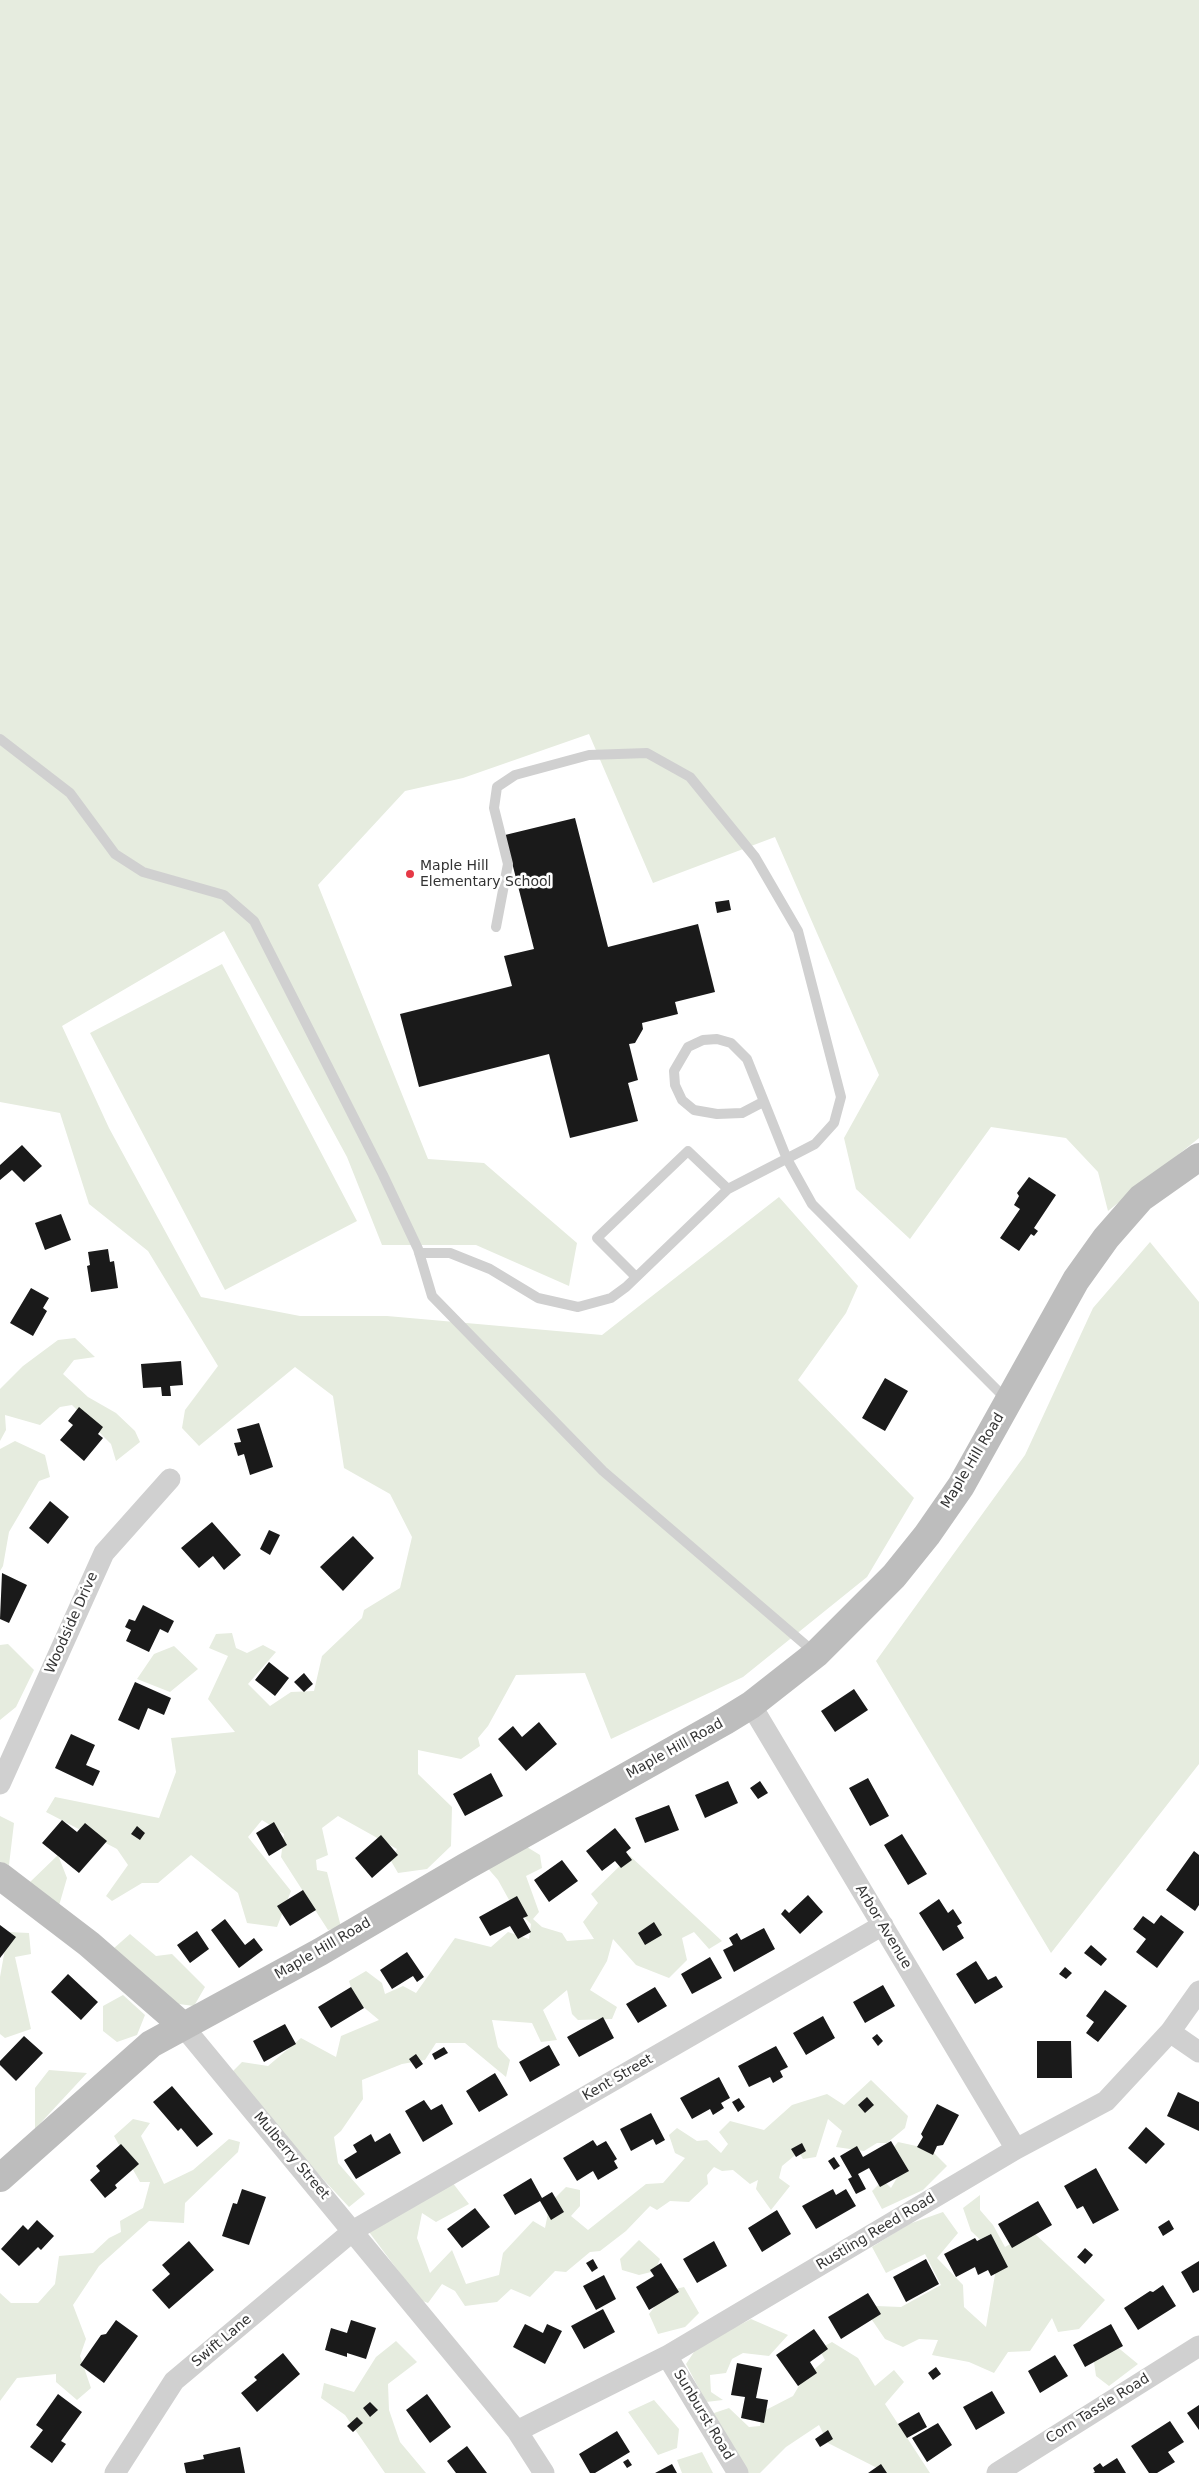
<!DOCTYPE html>
<style>
body{margin:0}
canvas{display:block;background:#fff}
</style>
<canvas width="1199" height="2473"></canvas>
<script>
const c = document.querySelector('canvas').getContext('2d');
c.lineJoin = 'round';
function paint(path, color) {
  c.fillStyle = color;
  c.fill(path, 'evenodd');
}
function shape(rows) {
  const path = new Path2D();
  for (const r of rows) {
    path.moveTo(r[0], r[1]);
    for (let i = 2; i < r.length; i += 2) path.lineTo(r[i], r[i + 1]);
  }
  return path;
}
function trace(path, color, width, dash) {
  c.strokeStyle = color;
  c.lineWidth = width;
  c.lineCap = dash ? 'butt' : 'round';
  c.setLineDash(dash || []);
  c.stroke(path);
}
function drawText(font, color, halo, rows, align = 'center') {
  c.font = font + ' "DejaVu Sans",sans-serif';
  c.lineWidth = 5;
  c.setLineDash([]);
  c.textBaseline = 'middle';
  c.strokeStyle = halo;
  c.fillStyle = color;
  for (const [text, x, y, turn = 0] of rows) {
    c.save();
    c.translate(x, y);
    c.rotate((+turn || 0) * Math.PI / 180);
    c.textAlign = isNaN(turn) ? turn : align;
    if (halo) c.strokeText(text, 0, 0);
    c.fillText(text, 0, 0);
    c.restore();
  }
}
paint(shape([
 [0,0,1199,0,1199,1138,1108,1211,1098,1172,1066,1138,991,1127,910,1239,856,1189,844,1138,879,1075,775,837,653,883,589,734,463,778,405,791,318,885,428,1159,484,1163,577,1243,569,1286,476,1245,382,1245,347,1157,224,931,62,1026,109,1128,201,1297,300,1316,387,1316,602,1335,779,1197,858,1286,846,1313,798,1380,914,1498,867,1577,743,1677,611,1739,585,1673,516,1675,488,1726,478,1738,480,1746,461,1759,418,1750,418,1774,452,1807,451,1846,427,1869,398,1873,391,1861,397,1849,338,1816,322,1828,328,1855,316,1860,317,1870,327,1872,341,1927,328,1930,281,1857,284,1834,262,1820,248,1837,291,1891,277,1927,247,1923,238,1893,191,1855,158,1883,142,1883,112,1901,106,1896,128,1865,117,1849,46,1812,55,1797,159,1818,176,1772,171,1738,235,1732,208,1699,228,1656,209,1648,216,1634,232,1633,236,1648,247,1653,263,1645,276,1652,248,1684,270,1706,291,1692,314,1691,322,1656,362,1618,364,1610,400,1588,412,1537,390,1494,344,1468,333,1396,295,1367,199,1446,182,1428,185,1410,218,1366,148,1251,89,1204,60,1113,0,1102],
 [222,964,357,1221,225,1290,90,1033],
 [1150,1242,1199,1302,1199,1764,1051,1953,876,1661,1025,1455,1093,1308],
 [75,1338,95,1357,74,1360,63,1374,88,1397,116,1413,135,1431,140,1442,116,1461,111,1444,72,1405,60,1407,40,1425,5,1415,6,1430,0,1441,0,1389,23,1366,58,1340],
 [15,1441,45,1455,50,1477,39,1481,9,1532,3,1566,0,1571,0,1449],
 [8,1644,34,1670,16,1707,0,1720,0,1645],
 [174,1646,198,1669,170,1692,137,1679,154,1654],
 [0,1816,14,1823,9,1865,0,1862],
 [522,1844,540,1855,542,1868,526,1876,539,1912,533,1919,542,1927,562,1933,567,1941,594,1939,583,1922,598,1903,591,1894,630,1856,722,1941,709,1949,694,1932,682,1938,687,1960,669,1978,636,1965,613,1939,607,1961,590,1990,617,2007,612,2019,578,2020,572,2014,567,1990,543,2010,557,2040,541,2042,532,2023,492,2020,498,2047,510,2060,506,2077,465,2043,436,2043,425,2060,402,2064,362,2080,363,2099,341,2131,334,2137,338,2163,365,2194,349,2207,282,2135,231,2073,242,2062,268,2066,301,2038,336,2057,341,2036,379,2020,355,2000,349,1981,366,1971,382,1983,385,1994,403,1986,416,1993,455,1938,491,1947,508,1932,529,1939,531,1924,513,1907,498,1880,485,1865],
 [58,1855,67,1878,58,1909,29,1883],
 [8,1932,29,1933,31,1954,15,1957,31,2029,5,2038,0,2034,0,1977],
 [130,1934,156,1956,172,1954,205,1987,194,2006,171,2003,113,1949],
 [123,1995,145,2015,137,2035,117,2042,103,2031,103,2006],
 [49,2070,87,2073,35,2129,35,2088],
 [871,2080,908,2116,905,2128,887,2143,877,2143,864,2151,836,2147,842,2131,828,2119,816,2157,803,2159,799,2152,782,2166,779,2178,790,2186,771,2210,756,2189,758,2180,750,2184,733,2170,722,2171,714,2167,707,2175,708,2184,689,2202,670,2201,657,2210,650,2206,626,2231,600,2251,590,2252,566,2272,555,2271,530,2297,511,2289,497,2302,465,2306,455,2291,442,2284,428,2303,420,2300,369,2232,452,2182,469,2204,436,2222,422,2213,417,2238,430,2273,452,2250,466,2284,499,2275,503,2253,533,2221,545,2228,550,2203,566,2187,580,2190,580,2206,571,2216,588,2230,646,2184,663,2183,685,2158,675,2153,669,2135,677,2128,697,2141,707,2140,721,2153,728,2144,719,2132,730,2121,764,2130,792,2105,827,2094,844,2105],
 [133,2119,150,2123,141,2136,164,2184,193,2170,229,2139,240,2142,238,2152,185,2203,184,2223,149,2221,99,2266,73,2305,86,2339,80,2356,91,2388,77,2400,56,2382,56,2374,17,2378,0,2401,0,2293,11,2303,38,2303,55,2284,59,2256,93,2253,109,2238,121,2232,120,2221,143,2208,150,2182,140,2182,114,2136],
 [898,2142,930,2149,947,2166,923,2190,882,2209,872,2191,883,2180,891,2188,901,2171,888,2154],
 [980,2195,980,2210,993,2225,1005,2247,1032,2231,1105,2300,1079,2329,1058,2332,1052,2318,1030,2351,1008,2352,994,2373,969,2362,932,2355,938,2340,919,2339,903,2347,885,2339,872,2320,876,2306,901,2307,941,2285,925,2254,886,2273,872,2247,909,2224,943,2212,958,2233,937,2258,963,2285,964,2307,986,2327,998,2257,971,2231,963,2208],
 [639,2240,660,2259,655,2271,639,2275,622,2270,620,2259],
 [684,2287,699,2313,685,2327,658,2334,649,2314,667,2291],
 [751,2319,788,2335,769,2356,743,2353,732,2359,726,2373,710,2375,711,2392,723,2400,706,2402,686,2364,698,2346],
 [396,2341,417,2362,388,2384,389,2410,400,2442,426,2473,385,2473,345,2415,321,2398,324,2383,354,2392,376,2357],
 [1110,2341,1138,2364,1109,2386,1096,2376,1094,2362],
 [832,2342,858,2358,875,2386,894,2370,904,2382,885,2404,930,2473,887,2473,828,2443,819,2425,786,2447,760,2473,748,2473,711,2414,729,2408,749,2427,760,2426,762,2412,793,2396,803,2379,825,2360,819,2349],
 [654,2400,679,2429,677,2448,658,2455,628,2412],
 [702,2452,713,2473,682,2473,677,2460]
]), '#e6ecdf');
paint(shape([
 [575,818,608,947,698,924,715,992,675,1002,678,1014,642,1023,643,1029,635,1043,629,1044,638,1080,628,1083,638,1121,570,1138,549,1054,419,1087,400,1014,512,986,504,956,534,949,505,835],
 [729,900,731,910,717,913,715,902],
 [22,1145,42,1166,24,1182,12,1170,0,1180,0,1165],
 [1029,1177,1056,1195,1034,1228,1038,1231,1034,1236,1031,1234,1019,1251,1000,1238,1020,1209,1014,1205,1019,1196,1017,1193],
 [61,1214,71,1240,45,1250,35,1223],
 [108,1249,110,1262,114,1261,118,1288,91,1292,87,1266,90,1265,88,1252],
 [31,1288,49,1298,43,1308,47,1311,33,1336,10,1323],
 [181,1361,183,1385,170,1386,171,1396,162,1396,161,1387,143,1388,141,1364],
 [885,1378,908,1391,885,1431,862,1418],
 [79,1407,103,1427,98,1434,103,1438,84,1461,60,1440,73,1425,68,1421],
 [259,1423,273,1467,250,1475,244,1454,238,1456,234,1443,241,1442,237,1429],
 [50,1501,69,1517,48,1544,29,1528],
 [212,1522,241,1555,224,1570,213,1556,199,1568,181,1548],
 [269,1530,280,1535,270,1555,260,1549],
 [353,1536,374,1558,343,1591,320,1567],
 [2,1573,27,1585,9,1623,0,1619],
 [143,1605,174,1621,168,1633,160,1629,149,1652,126,1641,131,1630,125,1627,129,1619,135,1621],
 [269,1662,289,1678,275,1696,255,1680],
 [304,1673,313,1684,304,1692,294,1682],
 [135,1682,171,1698,164,1715,148,1708,139,1730,118,1720],
 [854,1689,868,1710,835,1732,821,1711],
 [539,1722,557,1744,526,1771,498,1739,513,1726,522,1737],
 [71,1734,95,1745,86,1765,100,1771,93,1786,55,1768],
 [491,1773,503,1796,465,1816,453,1794],
 [868,1778,889,1816,870,1826,849,1788],
 [728,1781,738,1803,705,1818,695,1795],
 [760,1781,768,1793,758,1799,750,1788],
 [669,1805,679,1830,645,1843,635,1818],
 [62,1820,77,1832,85,1823,107,1841,79,1873,42,1843],
 [274,1822,287,1845,269,1856,256,1833],
 [137,1826,145,1833,140,1840,131,1834],
 [615,1828,631,1848,626,1852,632,1860,621,1868,615,1861,602,1871,586,1851],
 [902,1834,927,1874,908,1885,884,1845],
 [381,1835,398,1855,372,1878,355,1858],
 [1194,1851,1199,1855,1199,1905,1195,1911,1166,1890],
 [562,1860,578,1881,549,1902,534,1880],
 [303,1890,316,1910,290,1926,277,1906],
 [808,1895,823,1912,800,1934,781,1914,785,1909,789,1913],
 [517,1896,528,1916,523,1918,531,1932,518,1939,510,1926,490,1936,479,1917],
 [939,1899,948,1913,953,1909,962,1923,957,1926,964,1938,943,1951,919,1913],
 [1161,1915,1184,1932,1157,1968,1136,1952,1146,1939,1133,1929,1143,1916,1154,1924],
 [225,1919,245,1945,254,1938,263,1950,239,1968,211,1930],
 [654,1922,662,1935,645,1945,638,1933],
 [0,1925,16,1937,0,1958],
 [764,1928,775,1949,734,1972,723,1950,733,1945,729,1938,737,1933,741,1940],
 [197,1931,209,1949,190,1963,177,1945],
 [1091,1945,1107,1959,1101,1966,1084,1953],
 [407,1952,424,1977,417,1982,413,1976,392,1989,380,1970],
 [710,1957,722,1978,692,1994,681,1974],
 [976,1961,988,1980,996,1976,1003,1987,975,2004,956,1974],
 [1065,1967,1072,1973,1066,1979,1059,1974],
 [68,1974,98,2002,81,2020,51,1992],
 [883,1985,895,2006,865,2023,853,2002],
 [351,1987,364,2008,331,2028,318,2007],
 [655,1987,667,2006,638,2023,626,2004],
 [1105,1990,1127,2006,1098,2042,1086,2033,1094,2022,1086,2016],
 [823,2016,835,2038,806,2055,793,2033],
 [603,2017,614,2038,579,2057,567,2037],
 [285,2024,296,2044,264,2062,253,2041],
 [877,2034,883,2041,878,2046,872,2038],
 [24,2036,43,2053,16,2081,0,2065,0,2061],
 [1037,2041,1071,2041,1072,2078,1037,2078],
 [549,2045,560,2065,530,2082,519,2062],
 [776,2046,788,2067,780,2071,783,2077,773,2083,770,2077,749,2087,738,2066],
 [444,2047,448,2053,435,2060,432,2054],
 [416,2054,423,2064,416,2069,409,2059],
 [495,2073,508,2095,479,2112,466,2091],
 [719,2077,730,2098,721,2103,724,2108,713,2115,710,2109,692,2119,680,2098],
 [172,2086,213,2134,197,2147,181,2128,178,2131,153,2102],
 [1178,2092,1199,2102,1199,2131,1167,2116],
 [867,2097,874,2105,865,2113,858,2105],
 [739,2098,745,2107,738,2112,732,2102],
 [424,2100,431,2110,442,2104,453,2124,423,2142,405,2111],
 [937,2104,959,2115,943,2145,937,2146,933,2155,917,2147,923,2137,921,2134],
 [651,2113,665,2140,656,2145,653,2139,631,2151,620,2129],
 [1146,2127,1165,2144,1146,2164,1128,2148],
 [390,2133,401,2153,356,2179,344,2160,357,2152,353,2145,371,2134,375,2142],
 [593,2140,597,2146,606,2141,617,2159,614,2161,618,2168,598,2180,593,2171,577,2181,563,2158],
 [891,2141,909,2171,880,2187,869,2168,858,2174,866,2189,856,2194,848,2179,852,2177,840,2156,857,2146,863,2157],
 [802,2143,806,2151,796,2157,791,2149],
 [121,2144,139,2164,115,2185,117,2188,105,2198,90,2180,100,2171,96,2166],
 [834,2157,840,2166,834,2170,828,2161],
 [1096,2168,1119,2210,1093,2224,1083,2206,1077,2209,1064,2186],
 [531,2178,542,2198,552,2192,564,2212,551,2220,540,2201,515,2215,503,2195],
 [242,2189,266,2197,249,2245,222,2236,233,2203,237,2204],
 [833,2189,836,2195,846,2189,856,2206,816,2229,802,2206],
 [1038,2201,1052,2225,1012,2248,998,2224],
 [475,2208,490,2227,462,2248,447,2229],
 [777,2210,791,2234,762,2252,748,2228],
 [37,2220,54,2236,41,2250,38,2247,19,2266,1,2249,23,2225,28,2230],
 [1169,2220,1174,2229,1163,2236,1158,2227],
 [991,2234,1008,2267,991,2276,988,2270,978,2275,975,2267,956,2277,944,2254,975,2238,977,2241],
 [189,2241,214,2270,169,2309,152,2290,170,2274,162,2265],
 [714,2241,727,2266,697,2283,683,2259],
 [1085,2248,1093,2255,1085,2264,1077,2257],
 [593,2259,598,2268,592,2272,586,2263],
 [926,2259,939,2284,906,2302,893,2277],
 [1199,2261,1199,2290,1193,2293,1181,2272],
 [661,2263,679,2292,649,2310,636,2287,654,2276,650,2270],
 [604,2275,616,2299,596,2310,583,2286],
 [1163,2285,1176,2306,1138,2330,1124,2308,1150,2291,1153,2292],
 [868,2293,881,2314,841,2339,828,2317],
 [603,2309,615,2332,584,2349,571,2326],
 [116,2320,138,2336,104,2383,80,2365,101,2335,106,2334],
 [351,2320,376,2328,366,2359,347,2353,347,2357,325,2350,331,2328,347,2333],
 [525,2324,543,2333,547,2324,562,2331,545,2364,513,2347],
 [1111,2324,1123,2346,1085,2367,1073,2345],
 [814,2329,828,2349,810,2362,817,2373,798,2386,776,2355],
 [283,2353,300,2374,257,2412,241,2393,257,2380,254,2377],
 [1055,2355,1068,2376,1040,2393,1028,2371],
 [737,2363,762,2368,756,2398,768,2400,764,2423,741,2418,745,2397,731,2395],
 [936,2367,941,2374,933,2380,928,2373],
 [992,2391,1005,2413,976,2430,963,2407],
 [58,2394,82,2412,61,2441,66,2444,52,2463,30,2447,43,2430,36,2425],
 [427,2394,451,2427,430,2443,406,2410],
 [370,2402,378,2410,370,2417,363,2408],
 [1199,2405,1199,2430,1187,2413],
 [919,2412,927,2427,907,2438,898,2424],
 [357,2417,363,2423,353,2432,347,2426],
 [1170,2421,1184,2442,1168,2452,1175,2462,1157,2473,1149,2473,1131,2446],
 [938,2423,952,2445,927,2462,912,2438],
 [828,2430,833,2439,820,2447,815,2439],
 [617,2431,630,2452,595,2473,590,2473,579,2454],
 [467,2446,487,2473,456,2473,447,2461],
 [240,2447,245,2473,186,2473,184,2463,204,2459,203,2455],
 [1117,2458,1126,2473,1093,2473,1095,2472,1093,2468,1100,2463,1103,2467],
 [628,2459,632,2465,627,2468,623,2462],
 [672,2464,677,2473,655,2473],
 [881,2464,887,2473,868,2473]
]), '#1a1a1a');
trace(shape([
 [0,739,70,793,115,854,143,872,224,895,254,921,383,1175,418,1249,432,1296,603,1471,815,1653],
 [496,927,508,864,494,808,497,787,515,775,589,755,647,753,690,777,755,857,798,931,841,1097,834,1123,815,1144,728,1189],
 [763,1102,742,1113,717,1114,694,1110,682,1100,675,1085,674,1071,688,1047,703,1040,717,1039,731,1043,747,1059,787,1159,812,1204,1008,1401],
 [419,1253,450,1253,490,1269,538,1298,578,1307,611,1298,626,1287,728,1189,688,1151,597,1238,636,1277]
]), '#d0d0d0', 10);
trace(shape([
 [751,1705,1016,2149],
 [0,1784,104,1553,170,1479],
 [182,2025,517,2431,544,2473],
 [1170,2032,1199,2052],
 [667,2356,738,2473],
 [517,2431,667,2356,1016,2149,1106,2101,1170,2032,1199,1991],
 [115,2473,174,2381,354,2230,883,1925],
 [997,2473,1199,2346]
]), '#d0d0d0', 21);
trace(shape([
 [0,1876,89,1944,182,2025],
 [0,2178,151,2044,320,1952,465,1867,725,1721,751,1705,816,1654,894,1576,927,1535,961,1486,1076,1280,1106,1238,1141,1198,1199,1157]
]), '#bdbdbd', 28);
for (const [x, y, r, color] of [
 [410,874,5,"#e63946"]
]) {
  const dot = new Path2D();
  dot.arc(x, y, r, 0, 2 * Math.PI);
  c.fillStyle = color;
  c.fill(dot);
  trace(dot, '#fff', 2);
}
drawText('14px', '#333', '#fff', [
 ["Maple Hill",420,866],
 ["Elementary School",420,882]
], 'left');
drawText('14px', '#333', '#fff', [
 ["Maple Hill Road",973,1461,-59],
 ["Woodside Drive",72,1623,-66],
 ["Maple Hill Road",675,1749,-29],
 ["Arbor Avenue",883,1927,59],
 ["Maple Hill Road",323,1949,-30],
 ["Kent Street",618,2078,-30],
 ["Mulberry Street",291,2156,50],
 ["Rustling Reed Road",876,2232,-31],
 ["Swift Lane",222,2341,-40],
 ["Corn Tassle Road",1098,2409,-32],
 ["Sunburst Road",703,2415,59]
]);
</script>
